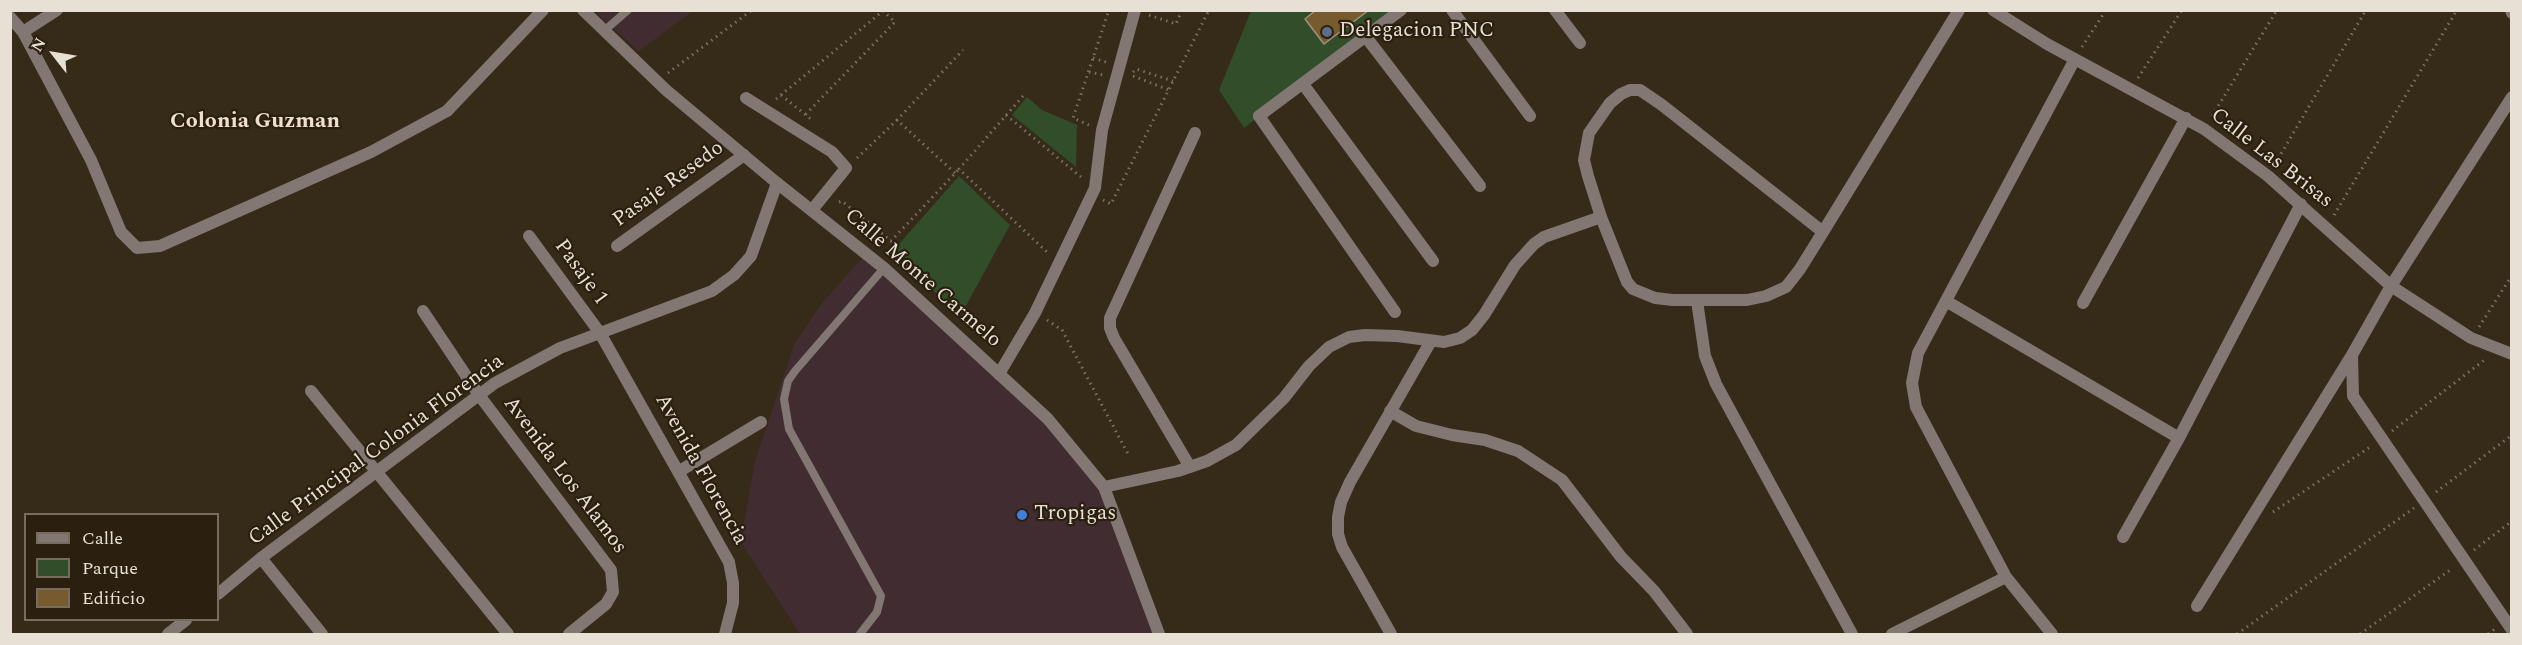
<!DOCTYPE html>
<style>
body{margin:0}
#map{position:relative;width:2522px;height:645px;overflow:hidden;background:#362a18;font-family:Spectral,serif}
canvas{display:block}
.frame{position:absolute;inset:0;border:12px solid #e8e0d5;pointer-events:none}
.legend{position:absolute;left:24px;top:513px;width:195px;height:108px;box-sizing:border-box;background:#2b200f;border:2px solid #776d5e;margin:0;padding:8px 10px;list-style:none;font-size:18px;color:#e8e0d5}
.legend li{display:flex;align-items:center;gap:12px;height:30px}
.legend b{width:30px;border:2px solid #776d5e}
.north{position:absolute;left:24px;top:24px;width:60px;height:60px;-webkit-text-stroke:4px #2b200f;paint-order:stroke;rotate:301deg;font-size:16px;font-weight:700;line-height:24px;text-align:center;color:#e8e0d5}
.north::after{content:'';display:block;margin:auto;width:21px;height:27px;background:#e8e0d5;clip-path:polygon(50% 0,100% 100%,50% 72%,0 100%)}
</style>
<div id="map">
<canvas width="2522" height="645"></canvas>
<div class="frame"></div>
<ul class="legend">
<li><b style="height:8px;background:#827773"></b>Calle</li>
<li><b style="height:16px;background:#324d2a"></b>Parque</li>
<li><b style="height:16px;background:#775a2e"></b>Edificio</li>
</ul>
<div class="north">N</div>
</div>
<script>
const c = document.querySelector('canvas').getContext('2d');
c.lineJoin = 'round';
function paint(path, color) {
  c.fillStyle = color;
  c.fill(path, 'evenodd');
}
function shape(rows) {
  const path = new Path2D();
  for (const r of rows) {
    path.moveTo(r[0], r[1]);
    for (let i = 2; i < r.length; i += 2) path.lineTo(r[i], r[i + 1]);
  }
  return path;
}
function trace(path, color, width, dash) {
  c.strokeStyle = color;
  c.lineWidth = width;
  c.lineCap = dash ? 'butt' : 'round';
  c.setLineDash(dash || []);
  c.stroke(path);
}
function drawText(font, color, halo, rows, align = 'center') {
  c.font = font + ' Spectral,serif';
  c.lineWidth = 4.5;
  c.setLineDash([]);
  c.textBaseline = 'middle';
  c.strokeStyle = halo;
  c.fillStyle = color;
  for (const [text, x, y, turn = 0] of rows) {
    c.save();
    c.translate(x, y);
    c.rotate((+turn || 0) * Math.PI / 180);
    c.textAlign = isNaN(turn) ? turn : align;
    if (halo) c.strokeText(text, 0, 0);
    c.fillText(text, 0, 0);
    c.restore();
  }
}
paint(shape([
 [594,11,693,11,639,51],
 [867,253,1048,419,1104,487,1159,634,800,634,741,542,755,461,794,345,822,303]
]), '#412d31');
paint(shape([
 [1251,11,1401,11,1244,128,1219,90],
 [1027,97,1042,110,1077,125,1076,167,1012,115],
 [959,176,1010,225,961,315,891,253]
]), '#324d2a');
const building = shape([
 [1316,10,1369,10,1324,44,1305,19,1316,10]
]);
paint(building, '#775a2e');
trace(building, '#9f917c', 1.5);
trace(shape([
 [1149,15,1176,24,1182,10],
 [2082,47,2106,10],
 [1093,58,1106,62],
 [1089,72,1103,75],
 [1133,72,1136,69,1173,81],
 [668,73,752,10],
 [1133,76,1169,90],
 [2138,78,2182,10],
 [781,95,812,120],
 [1023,96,959,169,1049,254],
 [776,99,883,11,895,22,805,115],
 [1006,115,1081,177],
 [2212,116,2277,10],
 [1089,125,1073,118,1109,10],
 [857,158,897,120],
 [2275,164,2366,10],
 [955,173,897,120,963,50],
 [1103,200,1111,204,1209,10],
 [839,202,842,201,891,241,959,169],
 [2334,215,2457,10],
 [1047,320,1062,330,1128,454],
 [2479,327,2512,275],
 [2392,431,2487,358],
 [2436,492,2512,435],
 [2273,512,2370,447],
 [2474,550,2512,521],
 [2237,634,2414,508],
 [2360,634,2453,568],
 [2488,634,2495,629]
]), '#7c7162', 3, [1.5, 4.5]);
trace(shape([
 [605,30,628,10],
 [860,634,877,612,881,596,789,429,784,399,788,381,795,371,884,268]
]), '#827773', 8);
trace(shape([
 [1452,10,1530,116],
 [1555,10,1580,43],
 [1366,37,1480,186],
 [1303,84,1433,261],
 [1259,116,1395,312]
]), '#827773', 12);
trace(shape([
 [1993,10,2047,44,2204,129,2268,176,2391,286,2471,338,2512,354],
 [2511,10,2512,13],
 [10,17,23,32,91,160,121,232,137,248,160,246,371,152,447,111,543,10],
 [23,32,57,10],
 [2512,97,2391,286,2352,355,2353,396,2512,630],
 [746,98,832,152,846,168,812,210],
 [1259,116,1401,10],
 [1823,232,1662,105,1640,90,1630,90,1621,94,1610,103,1589,133,1584,160,1588,176,1601,217,1627,282,1633,289,1655,298,1673,300,1747,300,1766,296,1786,287,1800,269,1823,232,1959,10],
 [529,236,600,333,729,562,733,583,733,603,725,634],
 [617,246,744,155],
 [1697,301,1705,356,1716,384,1852,634],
 [1946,301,2179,438],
 [2083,303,2186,118],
 [423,311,479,395,611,570,613,592,606,604,569,634],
 [999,374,1035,313,1095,188,1102,130,1135,10],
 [311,391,508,634],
 [1390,411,1416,426,1452,435,1485,440,1518,451,1562,480,1621,557,1654,591,1687,634],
 [1190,467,1114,338,1110,328,1110,318,1195,133],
 [678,472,761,422],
 [1104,487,1178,471,1207,461,1236,445,1284,398,1309,366,1329,347,1349,337,1365,335,1397,336,1444,342,1460,338,1472,330,1484,315,1515,265,1534,244,1544,237,1601,217],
 [2123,537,2179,438,2301,204],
 [261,558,322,634],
 [218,594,261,558,495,383,560,348,712,291,734,275,751,256,777,183],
 [2197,606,2352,355],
 [168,634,186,620],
 [1391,634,1342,547,1338,534,1338,517,1341,502,1350,482,1431,341],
 [1892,634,2006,577],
 [2052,634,2006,577,1916,407,1912,383,1918,353,2075,59]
]), '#827773', 12);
trace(shape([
 [583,10,666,90,777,183,884,268,1048,419,1104,487,1159,634]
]), '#827773', 12);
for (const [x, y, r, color] of [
 [1327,32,6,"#5c6f8a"],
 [1022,515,6,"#3f7fe0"]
]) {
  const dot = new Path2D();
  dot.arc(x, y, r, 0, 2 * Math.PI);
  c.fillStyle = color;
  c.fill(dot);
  trace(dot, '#2b200f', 2);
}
drawText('21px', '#e8e0d5', '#2b200f', [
 ["Delegacion PNC",1339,32],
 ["Tropigas",1034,515]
], 'left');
drawText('21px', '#e8e0d5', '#2b200f', [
 ["Calle Las Brisas",2271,159,38],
 ["Pasaje Resedo",669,185,-36],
 ["Pasaje 1",580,273,54],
 ["Calle Monte Carmelo",922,279,41],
 ["Calle Principal Colonia Florencia",377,451,-36],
 ["Avenida Florencia",700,470,61],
 ["Avenida Los Alamos",564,476,53]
]);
drawText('bold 22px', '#f0e0cb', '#2b200f', [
 ["Colonia Guzman",255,123]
]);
</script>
